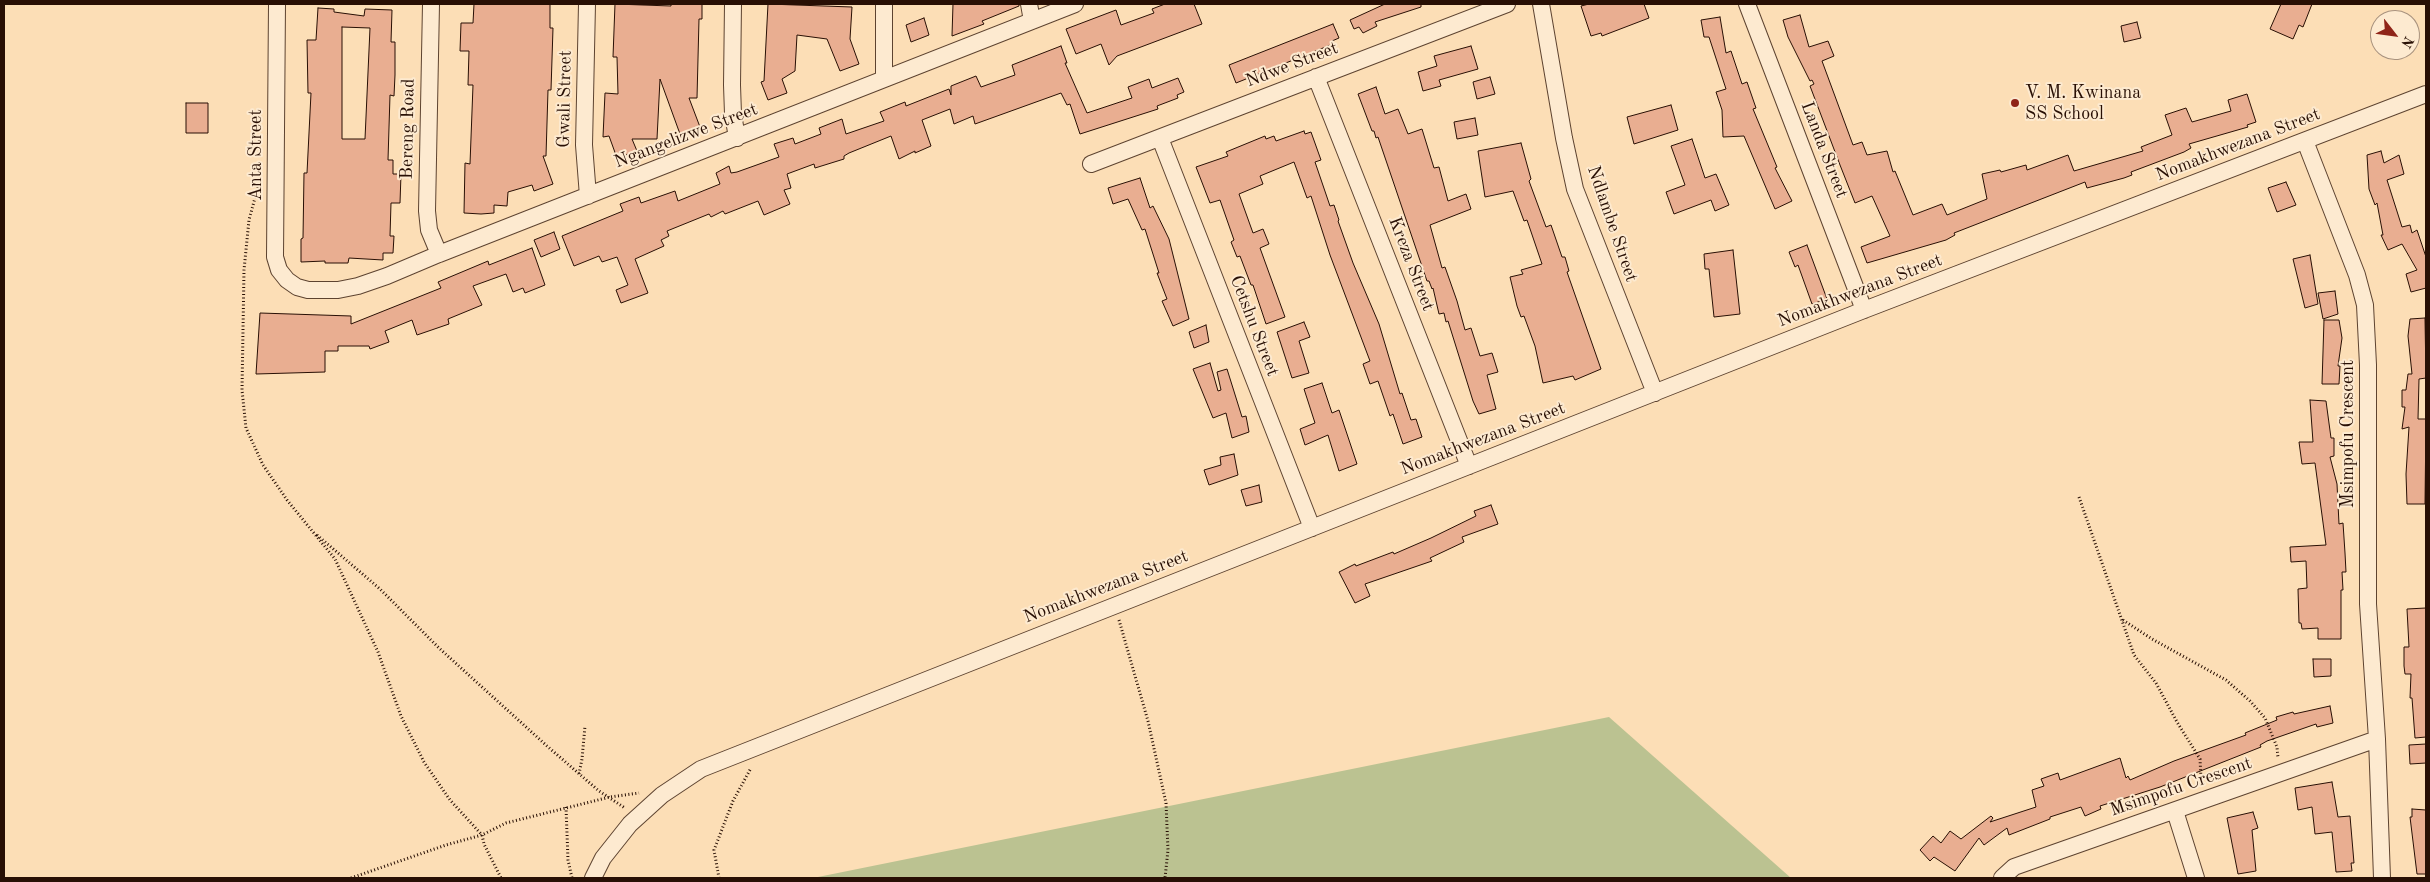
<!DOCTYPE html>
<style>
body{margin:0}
#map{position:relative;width:2430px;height:882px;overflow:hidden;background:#fcdeb6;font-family:"Old Standard TT",serif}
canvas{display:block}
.frame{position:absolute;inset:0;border:5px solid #280f04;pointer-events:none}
.north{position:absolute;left:2370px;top:10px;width:50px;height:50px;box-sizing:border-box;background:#fdead0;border:1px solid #a8927e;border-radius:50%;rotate:120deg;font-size:14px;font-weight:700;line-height:20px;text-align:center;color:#280f04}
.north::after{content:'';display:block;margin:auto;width:18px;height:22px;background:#8f2418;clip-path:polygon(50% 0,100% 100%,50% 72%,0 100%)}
</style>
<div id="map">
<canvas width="2430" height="882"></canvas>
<div class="frame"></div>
<div class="north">N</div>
</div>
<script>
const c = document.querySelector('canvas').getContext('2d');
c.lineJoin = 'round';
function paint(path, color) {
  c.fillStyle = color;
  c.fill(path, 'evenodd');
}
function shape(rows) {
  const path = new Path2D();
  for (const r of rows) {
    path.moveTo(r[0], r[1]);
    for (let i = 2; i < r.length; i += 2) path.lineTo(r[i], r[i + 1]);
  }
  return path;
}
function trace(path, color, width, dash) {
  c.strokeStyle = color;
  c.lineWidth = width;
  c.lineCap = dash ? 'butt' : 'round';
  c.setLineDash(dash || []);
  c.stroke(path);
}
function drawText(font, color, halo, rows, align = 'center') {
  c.font = font + ' "Old Standard TT",serif';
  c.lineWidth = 4;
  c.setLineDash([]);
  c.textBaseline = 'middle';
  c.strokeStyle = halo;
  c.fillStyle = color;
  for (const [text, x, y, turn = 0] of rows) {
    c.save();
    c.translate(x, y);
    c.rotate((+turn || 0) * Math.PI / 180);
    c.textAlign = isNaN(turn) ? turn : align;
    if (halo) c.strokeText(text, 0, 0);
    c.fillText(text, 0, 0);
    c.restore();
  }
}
paint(shape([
 [1609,717,1791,878,813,878]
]), '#bbc291');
const building = shape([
 [474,4,550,4,550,28,553,28,551,90,548,90,546,156,543,156,553,184,534,191,532,185,508,192,507,206,494,205,494,213,481,214,464,213,465,163,470,164,473,85,468,85,469,51,460,51,461,23,473,23,474,4],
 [615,4,671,6,671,4,702,4,702,19,699,19,697,98,689,98,700,127,680,134,660,79,657,139,632,139,637,151,617,158,609,136,603,137,605,93,618,94,617,57,613,57,615,4],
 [768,4,852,7,850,39,859,64,840,71,827,39,797,35,795,71,782,79,787,93,768,100,761,82,764,81,768,4],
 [953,4,1019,4,1019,6,982,21,984,24,952,36,953,4],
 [1165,4,1194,4,1202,24,1117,56,1109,65,1101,44,1076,54,1066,29,1116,10,1121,25,1154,13,1152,9,1165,4],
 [1385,4,1421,4,1421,7,1375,22,1377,26,1363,33,1359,27,1354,29,1350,20,1385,4],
 [1589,4,1644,4,1649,18,1602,36,1601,33,1591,36,1581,6,1589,4],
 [2281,4,2312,4,2303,27,2299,25,2293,39,2270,29,2281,4],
 [318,8,334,9,334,12,364,16,365,9,392,10,391,42,395,42,395,75,394,96,390,95,388,160,393,160,393,174,401,174,400,203,391,203,390,236,394,236,393,253,383,253,383,260,349,258,348,263,325,263,325,261,301,262,301,239,303,238,304,173,307,173,311,93,308,93,307,40,316,40,318,8],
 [342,27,370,28,365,139,342,139,342,27],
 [1800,15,1809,47,1828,41,1834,56,1822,61,1853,145,1862,142,1867,155,1887,151,1893,172,1895,171,1913,215,1942,204,1947,215,1987,199,1982,174,2000,170,2001,172,2026,165,2027,170,2068,155,2074,171,2143,151,2141,147,2172,135,2165,115,2186,108,2192,122,2231,111,2228,100,2247,94,2256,122,2247,125,2248,127,2189,144,2191,148,2184,152,2131,172,2132,175,2124,178,2087,188,2085,182,1954,233,1955,235,1946,240,1867,263,1861,247,1890,236,1872,196,1855,203,1840,165,1810,86,1814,84,1812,80,1810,81,1788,37,1783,20,1800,15],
 [1720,17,1726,53,1731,51,1742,84,1747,82,1756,108,1753,109,1777,167,1775,168,1792,201,1775,209,1744,136,1723,137,1722,110,1716,92,1726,89,1709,37,1704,37,1701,20,1720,17],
 [924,18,929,35,911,42,906,25,924,18],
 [2137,22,2141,38,2124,42,2121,26,2137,22],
 [1333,24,1339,38,1332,41,1333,44,1236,83,1229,65,1333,24],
 [1061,46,1067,63,1065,63,1087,113,1132,98,1128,87,1149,79,1152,88,1178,78,1184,92,1177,95,1178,98,1157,106,1158,109,1080,134,1070,104,1067,105,1061,93,975,124,973,116,954,124,950,109,922,120,931,146,915,153,915,151,899,159,891,136,849,153,844,156,844,159,815,168,814,164,787,174,791,188,784,190,790,204,764,215,758,201,725,214,723,211,711,217,709,214,667,231,669,236,661,240,664,246,635,259,648,293,621,303,616,290,628,285,617,257,602,262,599,256,574,266,562,236,623,211,620,204,639,197,641,203,675,191,678,201,720,184,716,173,729,166,731,173,737,172,779,157,774,144,793,138,795,144,821,134,819,128,842,119,846,134,884,121,880,112,905,102,906,106,949,89,951,95,951,86,976,76,981,87,1015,75,1012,65,1061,46],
 [1471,46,1478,69,1439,80,1441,86,1423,91,1418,72,1437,66,1434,56,1471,46],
 [1490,77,1495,94,1477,99,1473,82,1490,77],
 [1376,87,1385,114,1398,109,1408,134,1422,129,1434,168,1439,167,1448,201,1466,194,1471,209,1430,225,1442,268,1445,267,1457,301,1465,330,1471,328,1480,356,1492,353,1498,372,1487,375,1496,409,1479,414,1473,401,1448,321,1446,322,1444,313,1439,314,1433,288,1432,289,1429,281,1427,281,1378,137,1376,138,1374,131,1372,131,1358,94,1376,87],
 [186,103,208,103,208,133,186,133,186,103],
 [1671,105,1678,130,1634,144,1627,117,1671,105],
 [1475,118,1478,135,1457,139,1454,122,1475,118],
 [1304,131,1305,134,1311,132,1321,160,1315,162,1330,206,1334,205,1339,220,1338,221,1353,263,1379,324,1400,394,1402,393,1411,420,1416,419,1422,437,1403,444,1393,414,1390,416,1378,381,1370,384,1363,364,1370,361,1330,255,1311,196,1307,198,1294,162,1260,176,1263,184,1239,194,1253,233,1263,229,1269,244,1260,248,1285,317,1266,324,1253,285,1251,285,1240,256,1237,257,1231,242,1234,240,1220,200,1210,203,1196,167,1228,156,1226,152,1265,136,1266,139,1274,136,1276,141,1304,131],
 [1692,139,1705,178,1716,174,1729,205,1715,211,1711,200,1674,214,1666,192,1685,185,1671,146,1692,139],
 [1521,143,1531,179,1529,181,1546,227,1551,225,1562,257,1565,257,1569,271,1567,272,1601,369,1575,380,1573,376,1543,383,1535,346,1524,316,1521,317,1517,306,1510,277,1523,274,1521,270,1542,264,1527,220,1524,221,1513,191,1485,197,1478,151,1521,143],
 [2381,151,2384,163,2399,155,2404,174,2387,180,2402,227,2410,225,2412,233,2417,230,2426,257,2426,288,2411,292,2406,274,2417,270,2402,244,2388,250,2381,235,2383,235,2377,203,2375,205,2369,189,2367,155,2381,151],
 [1140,178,1150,208,1153,206,1169,239,1189,319,1173,326,1162,301,1167,299,1157,273,1159,273,1145,229,1142,230,1128,199,1113,204,1108,188,1140,178],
 [2286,182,2296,205,2277,212,2268,188,2286,182],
 [554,232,560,249,541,257,534,240,554,232],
 [1807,245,1827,299,1812,304,1798,265,1795,267,1789,252,1807,245],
 [532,248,545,285,525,293,523,288,513,292,506,274,473,286,482,305,448,319,449,324,417,335,412,320,385,331,389,342,370,349,369,346,338,346,338,351,325,351,325,372,256,374,260,313,351,316,351,324,441,288,438,282,469,269,488,261,489,265,532,248],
 [1733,250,1740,314,1714,317,1709,269,1705,269,1704,254,1733,250],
 [2310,255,2318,304,2305,308,2293,259,2310,255],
 [2335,291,2338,314,2323,319,2318,293,2335,291],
 [2425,318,2426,378,2419,379,2418,419,2426,419,2425,504,2407,504,2406,474,2409,427,2402,429,2405,407,2402,407,2402,390,2406,390,2408,374,2412,374,2408,336,2410,319,2425,318],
 [2324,320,2339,320,2342,338,2338,366,2340,366,2339,384,2322,384,2324,320],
 [1304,322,1310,337,1299,341,1309,373,1292,378,1277,332,1304,322],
 [1206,325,1209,342,1194,348,1189,332,1206,325],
 [1210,363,1218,391,1221,390,1217,372,1227,369,1242,417,1246,416,1249,432,1232,438,1226,413,1213,418,1193,369,1210,363],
 [1322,383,1332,413,1339,410,1357,464,1339,471,1328,435,1305,445,1300,429,1315,423,1304,389,1322,383],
 [2310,400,2326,401,2331,438,2334,438,2334,456,2330,457,2337,484,2339,524,2343,523,2345,553,2346,572,2342,572,2343,590,2341,590,2341,639,2318,639,2318,628,2302,629,2301,623,2299,623,2298,589,2307,588,2306,561,2291,562,2290,547,2326,545,2315,463,2302,464,2299,442,2313,442,2310,400],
 [1234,454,1238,475,1209,485,1204,470,1221,465,1220,457,1234,454],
 [1259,485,1262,502,1246,506,1241,490,1259,485],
 [1491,505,1498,524,1462,537,1464,542,1430,558,1432,561,1365,584,1370,596,1355,603,1339,572,1355,564,1356,566,1393,552,1394,554,1431,538,1476,516,1474,511,1491,505],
 [2426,608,2426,737,2415,738,2412,698,2410,698,2411,674,2405,674,2404,666,2404,647,2409,647,2407,609,2426,608],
 [2313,659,2331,659,2331,676,2314,677,2313,659],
 [2330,706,2333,723,2317,727,2316,724,2267,741,2260,745,2261,747,2160,787,2100,806,2101,809,2085,816,2081,807,2050,817,2050,819,2009,835,2007,828,1984,845,1979,838,1955,871,1934,857,1930,861,1920,850,1933,836,1941,843,1950,831,1961,839,1991,816,1993,818,1990,822,2036,807,2032,790,2044,786,2041,779,2058,773,2060,780,2120,758,2126,778,2128,776,2130,780,2174,761,2246,735,2245,733,2277,720,2276,717,2293,712,2294,714,2330,706],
 [2426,744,2426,763,2410,764,2409,745,2426,744],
 [2332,782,2338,817,2350,816,2354,863,2351,863,2352,871,2336,872,2332,832,2315,834,2312,807,2298,810,2295,788,2332,782],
 [2412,809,2426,810,2426,874,2417,874,2410,817,2412,817,2412,809],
 [2253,812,2258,828,2252,830,2256,871,2238,874,2227,818,2253,812]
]);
paint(building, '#e9ae91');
trace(building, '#280f04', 1);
const minor = shape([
 [277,4,275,257,279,270,287,280,297,287,308,290,338,290,358,286,387,276,439,254,1075,4],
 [431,4,427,211,429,230,439,254],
 [587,4,584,145,588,196],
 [733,4,732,85,733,114,737,138],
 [1029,4,1032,21],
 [1541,4,1564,138,1575,189,1655,393],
 [1747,4,1864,310],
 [1316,77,1469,466],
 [884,78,884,4],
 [1160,138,1312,528],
 [2305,141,2357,275,2365,305,2368,365,2368,604,2377,739],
 [1091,164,1507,4],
 [2175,811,2196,878],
 [593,878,603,858,630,824,662,795,701,769,1864,310,2426,94],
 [2002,878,2014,867,2377,739,2382,878]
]);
trace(minor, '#5d4330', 18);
trace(shape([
 [258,187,249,220,244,270,242,390,246,428,263,465,287,500,335,559,378,652,401,716,424,762,450,800,482,835,484,844,501,878],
 [2079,497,2134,655,2156,683,2177,722,2200,759,2201,778,2199,784],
 [317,535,380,589,439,648,547,746,599,791,625,808],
 [1119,620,1148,721,1166,803,1168,850,1165,878],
 [2123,620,2152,639,2226,680,2250,701,2265,718,2277,747,2278,758],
 [579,774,582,759,585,726],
 [566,807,568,860,572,878],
 [351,878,446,845,482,835,506,823,610,797,639,793],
 [719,878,714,850,733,801,751,768]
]), '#280f04', 3, [1, 2.5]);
trace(minor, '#fdead0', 16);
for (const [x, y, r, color] of [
 [2015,103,5,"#8f2418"]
]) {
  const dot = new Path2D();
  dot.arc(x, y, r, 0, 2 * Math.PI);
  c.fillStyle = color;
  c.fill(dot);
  trace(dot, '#fdead0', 2);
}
drawText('18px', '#280f04', '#fdead0', [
 ["Ndwe Street",1292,65,-21],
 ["Gwali Street",565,99,-89],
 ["Bereng Road",408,129,-89],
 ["Ngangelizwe Street",686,136,-21],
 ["Nomakhwezana Street",2238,145,-21],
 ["Landa Street",1824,150,69],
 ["Anta Street",256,155,-90],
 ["Ndlambe Street",1612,224,71],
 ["Kreza Street",1411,264,69],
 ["Nomakhwezana Street",1860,291,-21],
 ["Cetshu Street",1254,326,69],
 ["Msimpofu Crescent",2348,434,-90],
 ["Nomakhwezana Street",1483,439,-21],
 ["Nomakhwezana Street",1106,587,-21],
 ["Msimpofu Crescent",2181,787,-19]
]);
drawText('18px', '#280f04', '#fdead0', [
 ["V. M. Kwinana",2025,93],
 ["SS School",2025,114]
], 'left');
</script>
